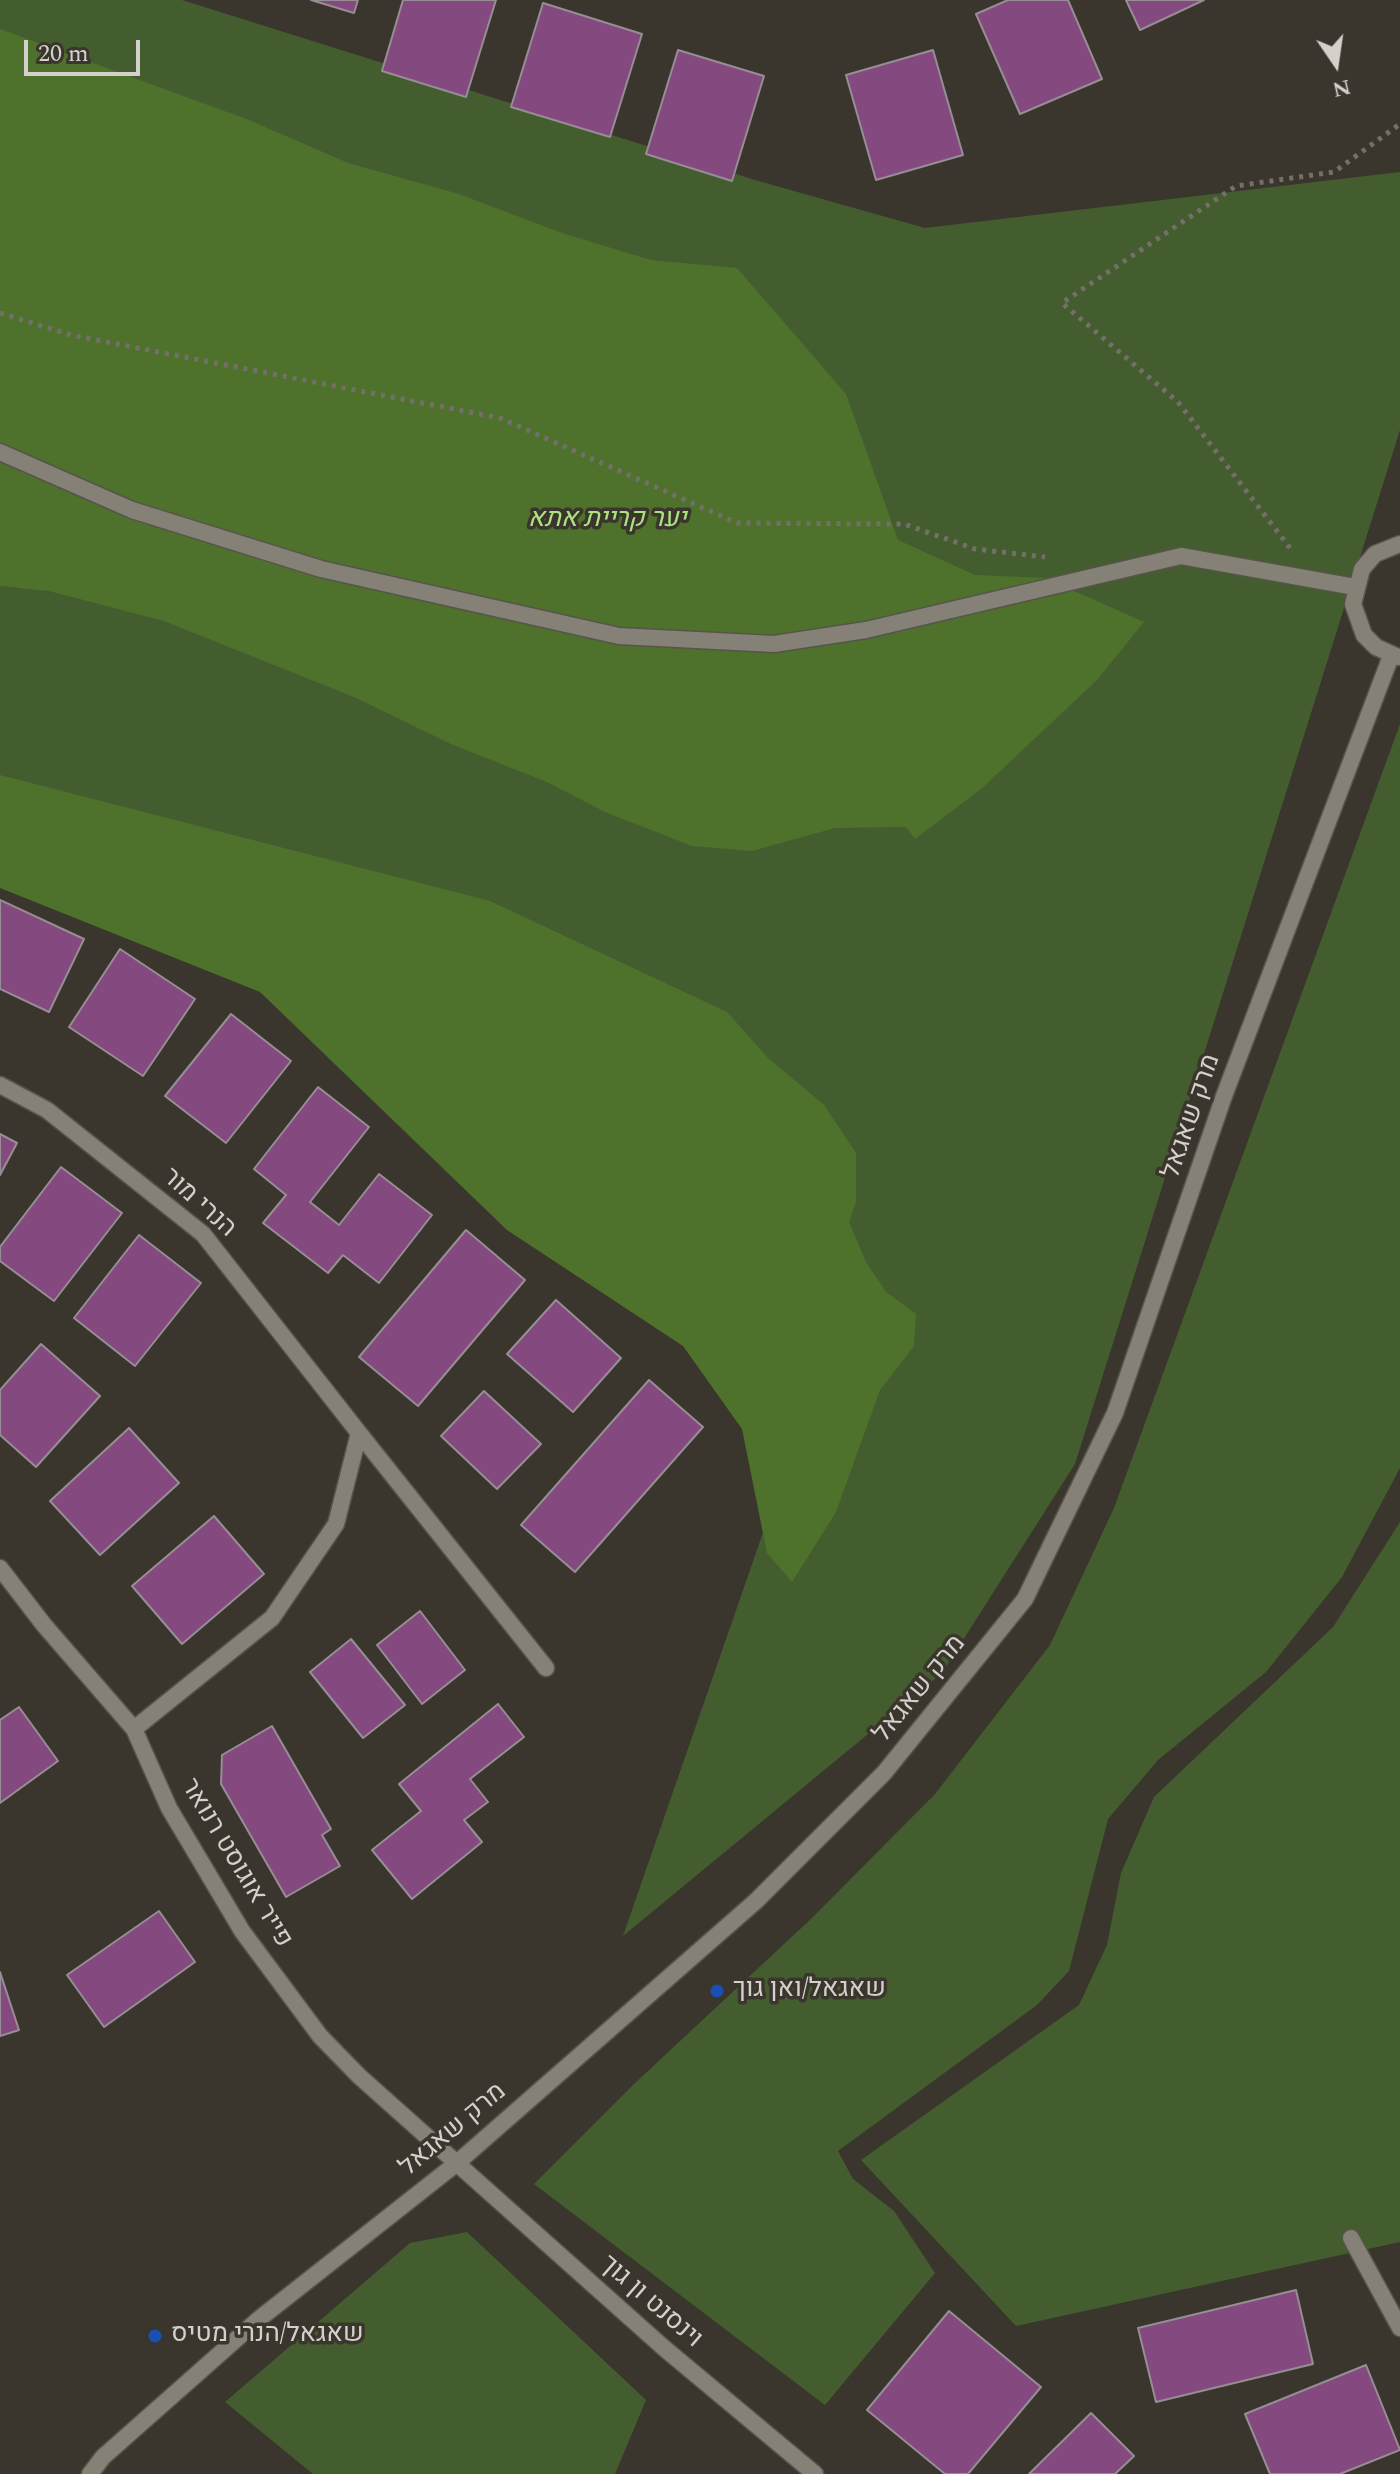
<!DOCTYPE html>
<meta charset="utf-8">
<style>
body{margin:0}
#map{position:relative;width:1400px;height:2474px;overflow:hidden;background:#3a362d;font-family:Spectral,serif}
canvas{display:block}
.north{position:absolute;left:1296px;top:24px;width:80px;height:80px;-webkit-text-stroke:6px #3a362d;paint-order:stroke;rotate:167deg;font-size:22px;font-weight:700;line-height:32px;text-align:center;color:#d4d1cc}
.north::after{content:'';display:block;margin:auto;width:28px;height:36px;background:#d4d1cc;clip-path:polygon(50% 0,100% 100%,50% 72%,0 100%)}
.scale{position:absolute;left:24px;top:40px;width:116px;height:36px;box-sizing:border-box;border:4px solid #d4d1cc;border-top:0;padding-left:10px;font-size:24px;line-height:28px;white-space:nowrap;color:#d4d1cc;-webkit-text-stroke:6px #3a362d;paint-order:stroke}
</style>
<div id="map">
<canvas width="1400" height="2474"></canvas>
<div class="north">N</div>
<div class="scale">20 m</div>
</div>
<script>
const c = document.querySelector('canvas').getContext('2d');
c.lineJoin = 'round';
function paint(path, color) {
  c.fillStyle = color;
  c.fill(path, 'evenodd');
}
function shape(rows) {
  const path = new Path2D();
  for (const r of rows) {
    path.moveTo(r[0], r[1]);
    for (let i = 2; i < r.length; i += 2) path.lineTo(r[i], r[i + 1]);
  }
  return path;
}
function trace(path, color, width, dash) {
  c.strokeStyle = color;
  c.lineWidth = width;
  c.lineCap = dash ? 'butt' : 'round';
  c.setLineDash(dash || []);
  c.stroke(path);
}
function drawText(font, color, halo, rows, align = 'center') {
  c.font = font + ' Spectral,Heebo,serif';
  c.lineWidth = 7;
  c.setLineDash([]);
  c.textBaseline = 'middle';
  c.strokeStyle = halo;
  c.fillStyle = color;
  for (const [text, x, y, turn = 0] of rows) {
    c.save();
    c.translate(x, y);
    c.rotate((+turn || 0) * Math.PI / 180);
    c.textAlign = isNaN(turn) ? turn : align;
    if (halo) c.strokeText(text, 0, 0);
    c.fillText(text, 0, 0);
    c.restore();
  }
}
paint(shape([
 [0,0,182,0,755,180,925,228,1400,172,1400,430,1075,1464,942,1673,623,1936,767,1521,740,1315,639,1088,0,850],
 [1400,724,1400,1468,1342,1577,1266,1672,1158,1760,1108,1819,1069,1971,1037,2005,838,2151,853,2179,894,2211,935,2273,825,2405,534,2184,634,2084,813,1917,935,1794,1050,1645,1114,1508],
 [1400,1522,1400,2242,1016,2326,861,2160,1079,2005,1107,1945,1121,1873,1154,1797,1333,1627],
 [467,2232,646,2400,615,2474,313,2474,225,2402,410,2243]
]), '#445d2f');
paint(shape([
 [0,29,249,120,348,163,459,194,562,233,651,260,737,268,846,394,898,540,975,575,1045,578,1144,622,1097,680,981,789,915,839,906,827,835,828,752,851,692,846,605,812,547,782,451,744,354,697,164,621,49,591,0,586],
 [0,775,490,901,727,1012,768,1058,824,1105,856,1153,856,1202,849,1222,866,1262,886,1292,916,1314,914,1346,880,1390,836,1512,792,1582,767,1553,742,1429,683,1346,507,1230,260,992,0,888]
]), '#4e722c');
const building = shape([
 [311,0,358,0,354,13,311,0],
 [403,0,496,0,466,97,382,71,403,0],
 [1008,0,1068,0,1102,79,1020,114,976,14,1008,0],
 [1126,0,1204,0,1140,30,1126,0],
 [543,3,642,34,610,137,511,107,543,3],
 [678,50,764,76,732,181,646,154,678,50],
 [933,50,963,155,876,180,846,75,933,50],
 [0,900,84,939,49,1012,0,989,0,900],
 [120,949,195,999,143,1076,69,1027,120,949],
 [231,1014,291,1061,226,1143,165,1096,231,1014],
 [318,1087,369,1127,310,1202,339,1225,379,1174,432,1215,379,1283,343,1255,328,1273,263,1223,286,1195,254,1169,318,1087],
 [0,1134,17,1143,0,1175,0,1134],
 [61,1167,122,1213,54,1301,0,1261,0,1247,61,1167],
 [466,1230,525,1280,418,1406,359,1357,466,1230],
 [139,1235,201,1283,135,1366,74,1318,139,1235],
 [556,1300,621,1358,573,1412,507,1354,556,1300],
 [41,1344,100,1396,36,1467,0,1435,0,1390,41,1344],
 [649,1380,703,1427,575,1572,521,1525,649,1380],
 [484,1391,541,1444,497,1489,441,1436,484,1391],
 [129,1428,179,1483,100,1555,50,1501,129,1428],
 [214,1516,264,1574,182,1644,132,1586,214,1516],
 [420,1611,465,1670,422,1704,377,1645,420,1611],
 [351,1639,405,1705,363,1738,310,1672,351,1639],
 [498,1704,524,1737,470,1779,488,1802,464,1820,482,1842,412,1899,372,1850,421,1811,399,1784,498,1704],
 [19,1707,58,1761,0,1803,0,1720,19,1707],
 [272,1726,331,1829,322,1835,340,1866,286,1897,221,1784,222,1755,272,1726],
 [159,1911,195,1962,104,2027,67,1975,159,1911],
 [0,1972,19,2030,0,2036,0,1972],
 [1296,2290,1313,2364,1156,2402,1138,2328,1296,2290],
 [949,2311,1041,2387,968,2474,945,2474,867,2410,949,2311],
 [1366,2365,1400,2450,1340,2474,1270,2474,1245,2414,1366,2365],
 [1091,2413,1134,2456,1115,2474,1029,2474,1091,2413]
]);
paint(building, '#84497e');
trace(building, '#978d95', 2);
const minor = shape([
 [0,452,132,510,321,569,619,636,774,644,866,630,1181,556,1355,587],
 [0,1085,47,1110,203,1234,359,1433],
 [0,1568,44,1625,134,1729,169,1808,242,1931,320,2036,359,2076,664,2348,815,2474],
 [134,1729,272,1618,336,1524,359,1433,546,1668],
 [1351,2238,1400,2328]
]);
const tertiary = shape([
 [1398,657,1376,647,1364,635,1353,604,1362,569,1375,554,1400,544],
 [90,2474,103,2457,259,2319,457,2163,756,1901,884,1773,1025,1599,1115,1413,1224,1096,1391,656]
]);
trace(minor, '#57544c', 19);
trace(tertiary, '#57544c', 19);
trace(shape([
 [0,313,71,335,500,418,737,523,904,524,975,549,1045,557],
 [1290,548,1178,402,1062,303,1236,186,1334,172,1400,124]
]), '#747069', 5, [4, 6]);
trace(minor, '#858176', 16);
trace(tertiary, '#858176', 16);
for (const [x, y, r, color] of [
 [717,1991,8,"#1a4fb4"],
 [155,2336,8,"#1a4fb4"]
]) {
  const dot = new Path2D();
  dot.arc(x, y, r, 0, 2 * Math.PI);
  c.fillStyle = color;
  c.fill(dot);
  trace(dot, '#3a362d', 3);
}
drawText('italic 26px', '#aee281', '#3a362d', [
 ["יער קריית אתא",607,521]
]);
drawText('26px', '#d4d1cc', '#3a362d', [
 ["מרק שאגאל",1193,1117,-71],
 ["הנרי מור",198,1204,42],
 ["מרק שאגאל",921,1690,-51],
 ["פייר אוגוסט רנואר",235,1864,59],
 ["מרק שאגאל",454,2131,-40],
 ["וינסנט ון גוך",650,2303,41]
]);
drawText('26px', '#d4d1cc', '#3a362d', [
 ["שאגאל/ואן גוך",733,1991],
 ["שאגאל/הנרי מטיס",171,2336]
], 'left');
</script>
